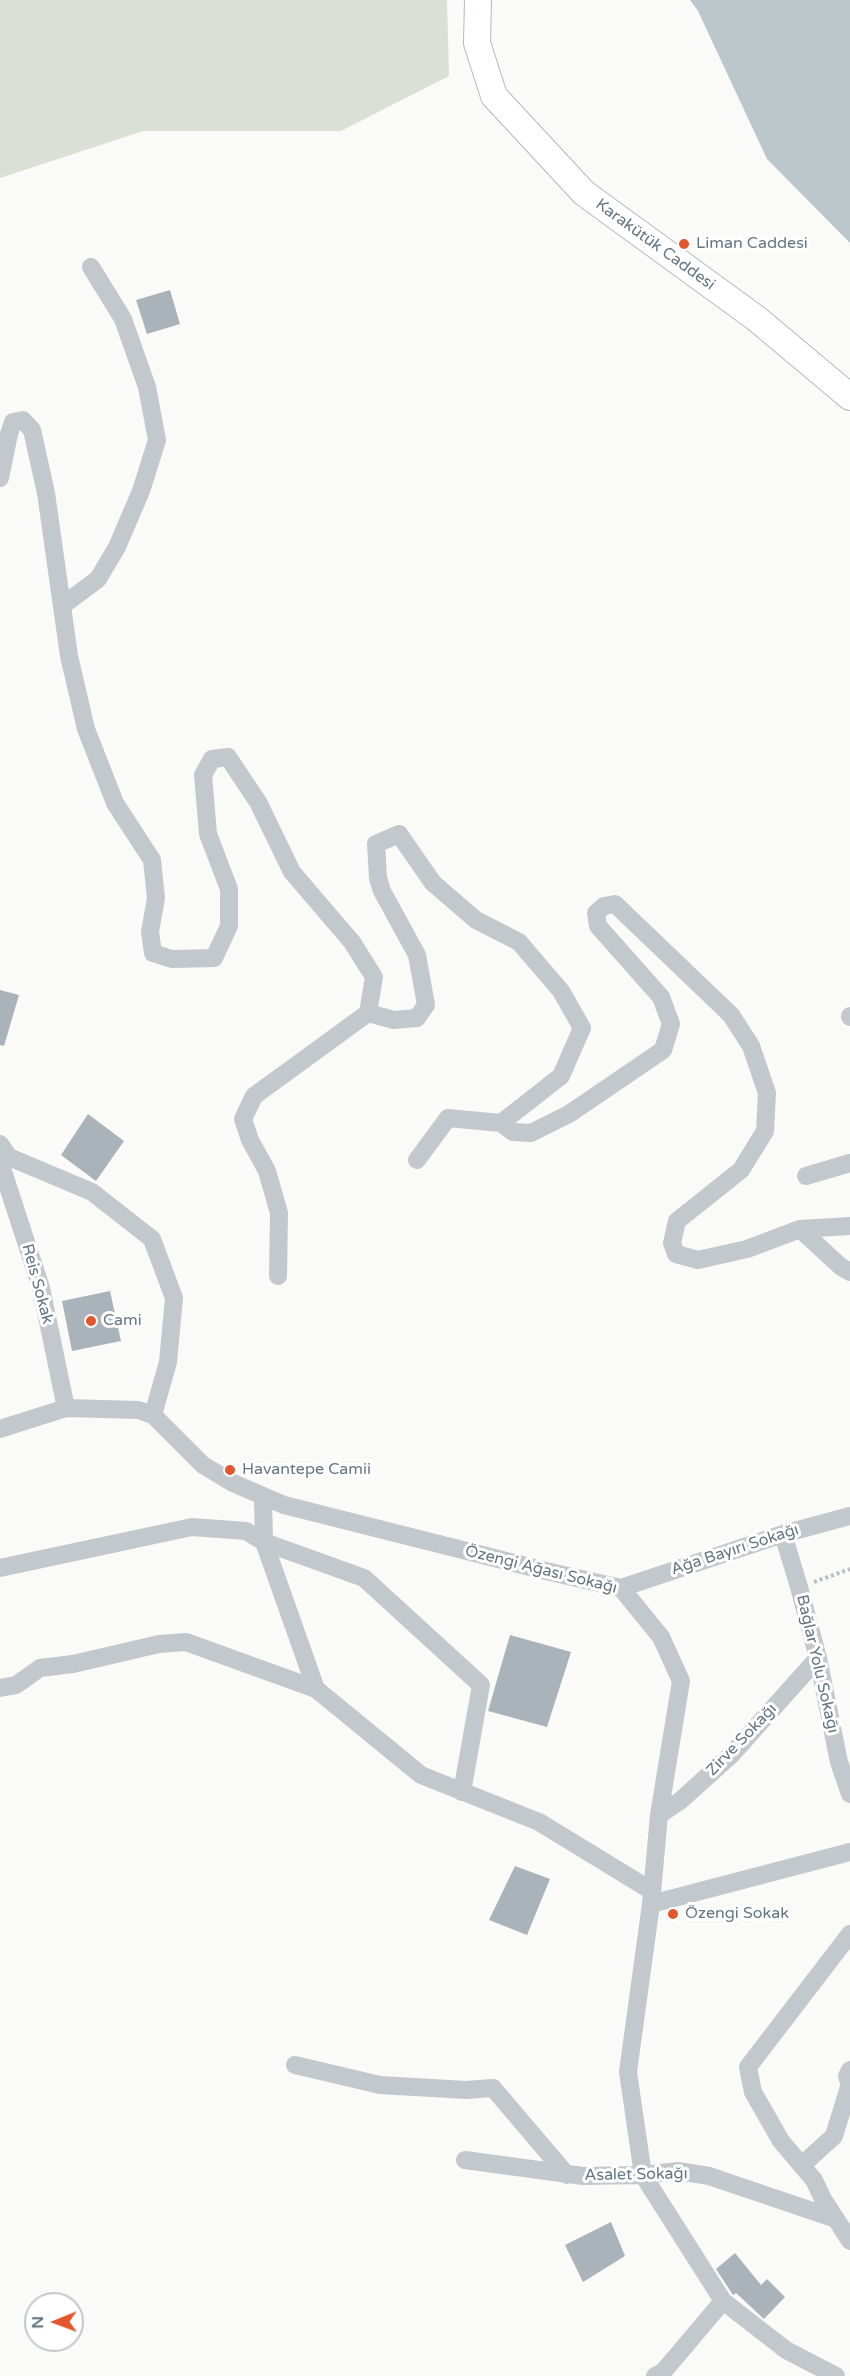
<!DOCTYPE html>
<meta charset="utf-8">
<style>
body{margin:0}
#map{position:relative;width:850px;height:2376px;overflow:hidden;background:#fafaf8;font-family:"Varela Round",sans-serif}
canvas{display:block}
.north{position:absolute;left:24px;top:2292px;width:60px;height:60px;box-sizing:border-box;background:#fff;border:2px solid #c1c8cd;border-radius:50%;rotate:269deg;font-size:16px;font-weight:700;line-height:24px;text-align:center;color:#657683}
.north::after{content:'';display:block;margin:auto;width:21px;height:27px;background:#e4572e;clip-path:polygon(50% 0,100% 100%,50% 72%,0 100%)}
</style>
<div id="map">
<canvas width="850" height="2376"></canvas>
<div class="north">N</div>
</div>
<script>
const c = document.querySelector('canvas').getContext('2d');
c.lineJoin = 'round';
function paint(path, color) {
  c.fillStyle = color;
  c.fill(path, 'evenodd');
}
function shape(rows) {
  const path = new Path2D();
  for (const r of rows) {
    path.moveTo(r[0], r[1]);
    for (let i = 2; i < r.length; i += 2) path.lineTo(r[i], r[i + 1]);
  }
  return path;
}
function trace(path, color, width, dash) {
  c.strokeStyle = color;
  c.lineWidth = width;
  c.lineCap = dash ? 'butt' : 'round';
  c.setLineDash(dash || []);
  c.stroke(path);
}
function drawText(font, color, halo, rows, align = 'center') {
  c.font = font + ' "Varela Round",sans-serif';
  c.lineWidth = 6;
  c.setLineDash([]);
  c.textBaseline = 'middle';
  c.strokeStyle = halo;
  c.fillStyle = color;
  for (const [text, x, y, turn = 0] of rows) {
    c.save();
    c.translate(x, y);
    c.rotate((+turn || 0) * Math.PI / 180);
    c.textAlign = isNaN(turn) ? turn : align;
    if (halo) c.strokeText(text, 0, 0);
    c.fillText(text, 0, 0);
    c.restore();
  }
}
paint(shape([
 [0,0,447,0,449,76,341,131,143,131,0,178]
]), '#dadfd7');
paint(shape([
 [690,0,850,0,850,243,767,159,698,11]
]), '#bbc7cb');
paint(shape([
 [170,290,180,324,147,334,136,300],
 [0,990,19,995,4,1046,0,1045],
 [88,1114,124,1141,96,1181,61,1155],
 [110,1291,121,1341,72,1351,62,1301],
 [510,1635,571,1652,547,1727,488,1711],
 [515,1866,550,1879,527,1935,489,1920],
 [611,2222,625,2256,583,2282,565,2245],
 [735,2253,761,2285,767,2279,785,2297,764,2319,736,2293,733,2295,716,2269]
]), '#aab3b9');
const secondary = shape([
 [478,0,477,43,494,96,584,193,757,319,850,397]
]);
trace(secondary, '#b3babf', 28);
trace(shape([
 [814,1582,850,1569]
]), '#bbbfc2', 4, [3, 3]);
trace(shape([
 [0,478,9,434,13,422,23,420,32,430,46,493,69,656,86,729,115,803,152,860,156,898,150,932,153,953,172,959,214,958,229,926,229,889,208,834,203,775,212,759,228,757,258,802,292,872,352,942,374,977,368,1013,254,1096,243,1119,250,1140,267,1171,279,1213,278,1276],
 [62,606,98,579,117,547,141,491,157,440,147,387,123,319,91,267],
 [368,1013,394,1020,417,1018,426,1005,417,955,382,891,378,878,376,844,399,834,433,883,476,920,519,942,561,991,582,1028,561,1076,501,1123],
 [850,1016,850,1017],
 [0,1144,9,1157,92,1192,152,1239,174,1298,168,1362,153,1415],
 [417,1160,448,1118,501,1123,513,1132,531,1133,569,1114,663,1050,671,1024,661,997,598,926,596,913,604,906,615,904,731,1015,751,1046,767,1093,765,1131,741,1170,677,1221,672,1243,676,1254,698,1260,747,1249,800,1229,850,1226],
 [0,1162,41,1288,66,1408],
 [806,1176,850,1163],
 [800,1229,840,1266,850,1272],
 [0,1429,66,1408,138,1410,153,1415,203,1465,233,1483,284,1505,546,1571,621,1588,661,1637,681,1681,659,1815,651,1904,628,2072,643,2175,723,2301,786,2350,836,2376],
 [263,1497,264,1542,364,1578,481,1685,462,1792],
 [783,1534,799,1587,818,1658,839,1762,850,1794],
 [0,1568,192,1527,246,1531,264,1542,316,1689],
 [621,1588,783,1534,850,1516],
 [0,1688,16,1685,40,1668,73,1664,159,1644,186,1642,316,1689,421,1775,539,1822,652,1891],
 [659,1815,680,1801,732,1754,818,1658],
 [651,1904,850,1852],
 [850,1934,748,2067,753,2092,781,2141,814,2180,823,2199,850,2241],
 [295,2065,380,2085,466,2090,493,2088,567,2175],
 [850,2070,847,2076,850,2087],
 [465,2160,583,2176,643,2175,678,2171,709,2176,836,2219],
 [802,2165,834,2136,849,2087],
 [655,2376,663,2372,723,2301]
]), '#c3c8cc', 18);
trace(secondary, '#fff', 26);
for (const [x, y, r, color] of [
 [684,244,6,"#e4572e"],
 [91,1321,6,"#e4572e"],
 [230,1470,6,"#e4572e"],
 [673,1914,6,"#e4572e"]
]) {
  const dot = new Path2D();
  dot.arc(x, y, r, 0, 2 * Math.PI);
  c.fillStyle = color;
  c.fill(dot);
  trace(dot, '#fff', 2);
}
drawText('16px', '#657683', '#fff', [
 ["Liman Caddesi",696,244],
 ["Cami",103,1321],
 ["Havantepe Camii",242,1470],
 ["Özengi Sokak",685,1914]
], 'left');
drawText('16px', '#657683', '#fff', [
 ["Karakütük Caddesi",655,245,36],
 ["Reis Sokak",37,1284,75],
 ["Ağa Bayırı Sokağı",735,1550,-18],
 ["Özengi Ağası Sokağı",541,1570,14],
 ["Bağlar Yolu Sokağı",817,1664,77],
 ["Zirve Sokağı",742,1740,-46],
 ["Asalet Sokağı",636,2175,-1]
]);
</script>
